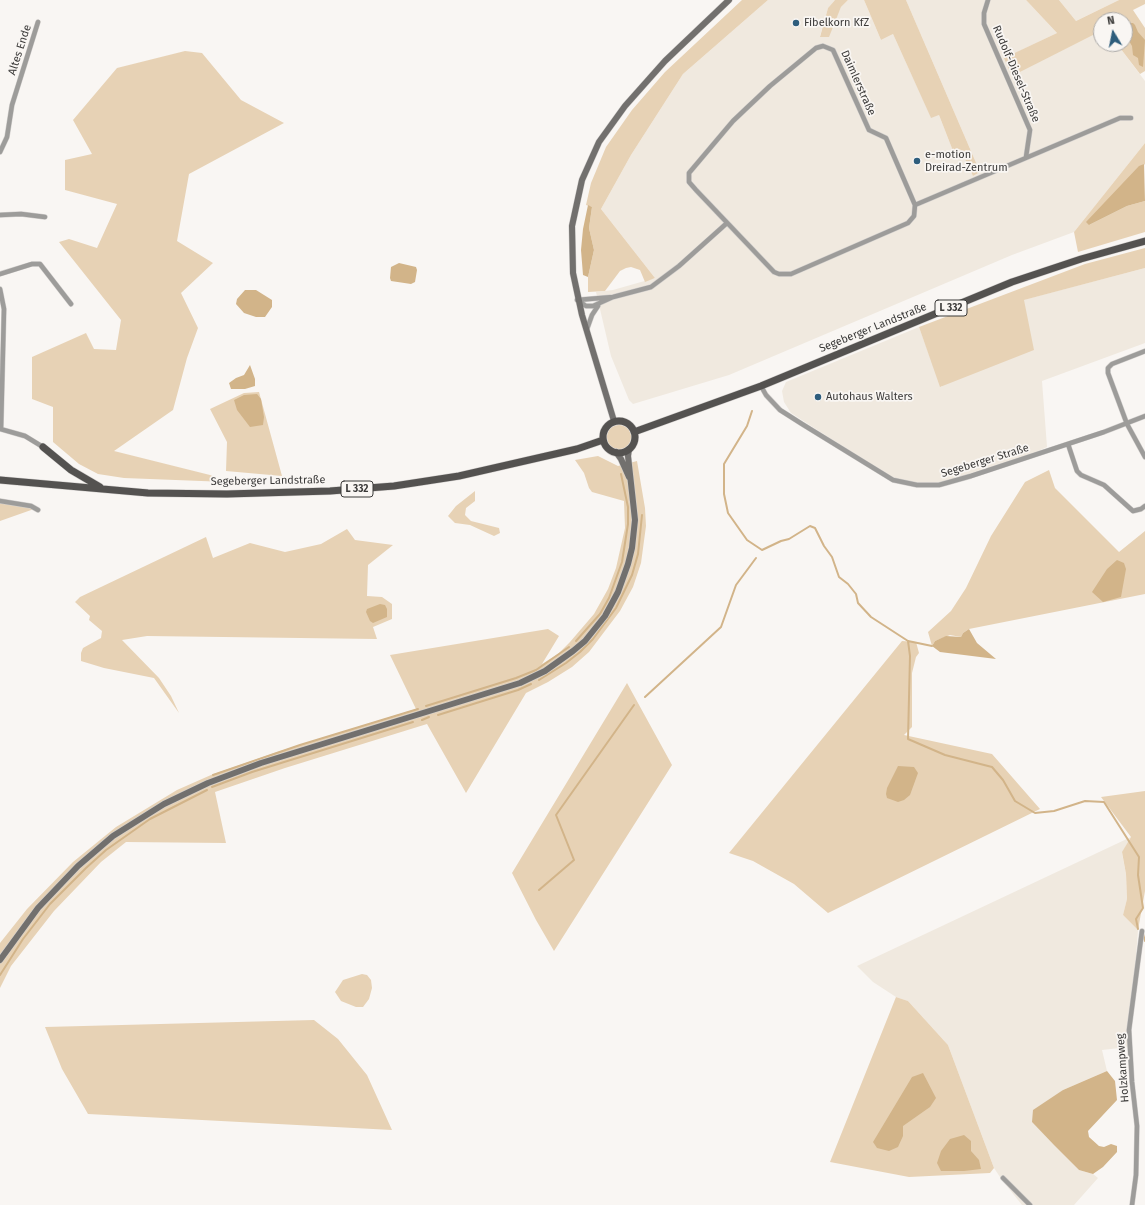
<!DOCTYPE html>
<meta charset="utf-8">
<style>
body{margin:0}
#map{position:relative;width:1145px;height:1205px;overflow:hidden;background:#f9f6f3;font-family:"Fira Sans",sans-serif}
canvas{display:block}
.north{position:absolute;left:1093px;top:12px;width:40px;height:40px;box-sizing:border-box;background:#f9f6f3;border:1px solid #adaba9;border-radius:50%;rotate:350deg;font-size:11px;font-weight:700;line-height:16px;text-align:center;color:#3b3a39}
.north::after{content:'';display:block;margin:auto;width:14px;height:18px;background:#2e5d7c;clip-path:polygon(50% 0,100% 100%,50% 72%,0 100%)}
</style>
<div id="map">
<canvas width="1145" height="1205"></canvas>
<div class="north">N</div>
</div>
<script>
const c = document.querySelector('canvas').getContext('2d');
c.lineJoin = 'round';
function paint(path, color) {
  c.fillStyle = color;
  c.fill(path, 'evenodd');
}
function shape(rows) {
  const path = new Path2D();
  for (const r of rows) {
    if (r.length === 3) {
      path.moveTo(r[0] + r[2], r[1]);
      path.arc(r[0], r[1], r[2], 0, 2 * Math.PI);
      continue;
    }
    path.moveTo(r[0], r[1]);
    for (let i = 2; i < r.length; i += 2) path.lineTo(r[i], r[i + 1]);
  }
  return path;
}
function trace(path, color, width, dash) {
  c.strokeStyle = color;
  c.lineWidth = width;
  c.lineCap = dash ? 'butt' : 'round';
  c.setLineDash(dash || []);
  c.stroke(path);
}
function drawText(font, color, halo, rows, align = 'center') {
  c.font = font + ' "Fira Sans",sans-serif';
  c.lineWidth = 3.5;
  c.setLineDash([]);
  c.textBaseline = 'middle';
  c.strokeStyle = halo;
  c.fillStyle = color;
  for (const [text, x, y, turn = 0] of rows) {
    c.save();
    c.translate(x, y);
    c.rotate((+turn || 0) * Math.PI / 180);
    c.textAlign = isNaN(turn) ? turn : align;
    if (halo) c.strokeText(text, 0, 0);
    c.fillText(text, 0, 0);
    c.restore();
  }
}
paint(shape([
 [768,0,835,0,828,8,820,36,828,37,841,7,848,0,864,0,881,40,893,34,931,117,939,115,953,151,960,149,973,176,980,172,906,0,1026,0,1057,33,1005,58,1012,75,1101,31,1101,44,1117,44,1145,81,1145,143,1074,232,1012,255,729,375,633,404,629,400,611,356,596,292,613,290,655,278,601,209,631,155,683,74],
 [1059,0,1119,0,1076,21],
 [1145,268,1145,343,1042,381,1047,447,1032,454,942,483,917,484,893,479,791,413,784,402,782,391,786,382,919,327,941,387,1023,300],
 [1131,837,1122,853,1126,874,1127,899,1123,915,1138,930,1129,1047,1102,1050,1107,1071,1063,1090,1032,1122,1079,1170,1093,1174,1098,1178,1074,1205,1022,1205,1002,1180,994,1168,948,1045,908,1001,896,997,873,982,857,966]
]), '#f0e9df');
paint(shape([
 [742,0,768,0,683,74,631,155,601,209,655,278,645,282,640,270,631,267,626,268,620,271,605,291,588,292,588,277,594,250,589,228,592,207,586,205,591,183,606,147,632,110,665,72],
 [835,0,848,0,841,7,829,37,820,37,828,8],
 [864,0,906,0,980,172,973,176,960,149,953,151,939,115,931,118,893,34,881,40],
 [1026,0,1059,0,1076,21,1119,0,1145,0,1145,4,1133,10,1145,28,1145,71,1140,74,1117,44,1125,44,1125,20,1101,20,1101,31,1012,76,1004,58,1057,33],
 [185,51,202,53,241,100,284,123,189,174,177,241,213,263,181,293,198,328,187,358,173,410,114,451,210,475,227,482,124,478,98,474,79,464,53,442,53,407,32,399,32,357,86,333,94,349,116,350,121,320,59,242,69,239,97,248,117,204,65,190,65,160,92,154,73,120,117,68],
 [1145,143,1145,165,1144,164,1089,225,1127,206,1145,201,1145,232,1078,252,1074,232],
 [1145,248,1145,268,1024,300,1034,350,940,387,919,327,1085,264],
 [259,392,282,476,226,471,227,442,210,409,244,393],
 [619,437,12],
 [598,456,618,466,637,461,645,508,646,526,641,563,633,587,620,611,589,652,572,667,548,682,526,693,466,793,427,724,285,768,215,792,226,843,126,842,101,862,54,911,11,966,0,988,0,943,27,909,73,862,116,827,177,790,211,775,277,752,416,709,390,655,548,629,559,636,542,664,558,654,570,642,594,614,608,589,616,568,625,528,624,501,592,492,589,488,584,473,575,460],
 [1049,470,1055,488,1119,552,1145,531,1145,594,969,629,963,633,961,637,950,635,935,641,932,646,928,632,951,611,966,588,991,536,1025,482],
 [475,491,475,501,466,508,465,515,471,521,499,528,500,533,494,536,470,525,455,523,448,516,456,506],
 [0,503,9,504,34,509,0,521],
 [347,529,355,540,393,545,368,565,367,596,382,597,392,604,392,619,373,627,377,639,147,636,122,640,159,678,171,696,179,713,154,678,104,668,81,661,81,653,83,648,101,638,102,631,89,620,90,616,75,602,80,597,206,537,213,558,250,543,285,552,321,544],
 [902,641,916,642,919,653,916,657,912,673,912,727,904,735,992,754,1040,809,828,913,794,884,753,861,729,853],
 [627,683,672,765,554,951,536,920,512,873],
 [1145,791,1145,891,1138,930,1123,915,1127,899,1126,874,1122,852,1131,837,1101,797],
 [362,974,367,975,371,980,372,988,369,999,363,1007,356,1007,341,1001,335,992,343,980],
 [896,997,908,1001,948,1045,994,1168,990,1173,909,1177,830,1162],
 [314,1020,338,1039,367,1075,392,1130,88,1114,62,1069,45,1027]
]), '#e7d2b5');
paint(shape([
 [1128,23,1133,23,1135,25,1138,32,1145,40,1143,67,1139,65,1138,58,1133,55,1132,46,1125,34,1125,26],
 [1144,164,1145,201,1127,206,1089,225,1086,222,1139,166],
 [588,205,592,207,589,228,594,250,588,277,583,275,581,250,583,229],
 [399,263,416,267,417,270,415,282,411,284,391,281,390,278,391,267],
 [245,290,256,290,272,300,272,307,265,317,256,317,244,313,236,304,237,299],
 [250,365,255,379,255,386,245,389,231,389,229,383,236,378,244,375],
 [257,394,261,399,264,417,263,425,250,427,237,410,234,400,244,395],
 [1117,560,1124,563,1126,569,1121,597,1103,602,1092,592,1107,569],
 [380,604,385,605,387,609,387,617,373,623,370,621,366,612,367,609],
 [969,629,977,643,996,659,940,652,932,646,935,641,946,636,961,637,963,633],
 [898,766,914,767,918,773,910,795,904,800,898,802,887,798,886,794,887,788],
 [1107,1071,1115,1081,1117,1100,1088,1131,1089,1137,1099,1146,1104,1147,1111,1144,1117,1146,1117,1152,1103,1167,1093,1174,1079,1170,1054,1145,1032,1122,1033,1110,1063,1090],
 [923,1073,936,1098,930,1107,903,1126,903,1136,898,1147,889,1151,877,1148,873,1142,912,1077],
 [964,1135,971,1141,971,1151,979,1160,981,1169,964,1171,941,1171,937,1163,941,1151,950,1139]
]), '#d2b489');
trace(shape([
 [752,411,747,426,724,464,724,494,728,513,747,540,762,550,781,541,789,539,810,526,815,528,824,546,832,557,839,577,848,584,856,594,858,603,871,617,908,641,932,646],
 [576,641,600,614,609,598,622,562,628,524,628,507,621,474],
 [908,641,910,656,908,739,945,755,992,767,1003,780,1015,801,1035,813,1054,811,1085,801,1104,802,1139,857,1138,875,1143,908,1136,919,1138,929],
 [539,680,566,663,580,652,593,639,616,608,632,575,638,554,642,515],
 [645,697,721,627,736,585,756,558],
 [426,706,516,678,536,670,569,647],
 [438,715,518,690,531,684],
 [422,720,429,717],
 [213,775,300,745,418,709],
 [212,787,252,772,413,722],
 [539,890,574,860,556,815,634,705],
 [1143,934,1145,941],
 [0,975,23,939,50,904,86,868,106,850,150,819,207,790]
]), '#d2b489', 2);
const street = shape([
 [988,0,984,13,984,24,1030,130,1026,157],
 [823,46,833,50,869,130,886,138,915,205,914,216,908,223,791,274,779,274,774,272,696,190,689,182,689,173,733,121,770,86,816,48,823,46],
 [0,152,7,137,12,105,38,22],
 [915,205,1120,118,1131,118],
 [0,215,21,214,45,217],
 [0,274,32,264,40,264,71,304],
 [0,289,4,309,1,429],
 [577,300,613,297,651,287,679,266,727,223],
 [579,301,586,306,593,306,613,297],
 [587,329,592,315,598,306],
 [1145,351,1112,364,1108,368,1108,373,1127,424,1145,457],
 [761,386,766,395,780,410,802,424,893,480,917,485,939,485,971,476,1104,432,1145,416],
 [0,429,25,436,43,447],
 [1068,444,1077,471,1081,475,1104,485,1133,511,1141,509,1145,506],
 [0,501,31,506,38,510],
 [1003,1178,1030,1205],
 [1132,1205,1136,1175,1137,1126,1132,1082,1129,1030,1142,931]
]);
const secondary = shape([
 [614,421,582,315,573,273,572,226,582,180,599,142,625,106,665,61,729,0],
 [616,452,621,459,629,477],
 [0,960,38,908,78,866,113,836,164,804,208,783,261,763,520,683,545,671,573,651,585,641,605,616,618,592,628,564,632,548,635,520,628,456,629,449]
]);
const primary = shape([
 [619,437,16],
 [634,432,761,386,1012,282,1081,259,1145,241],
 [43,447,71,470,100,487],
 [0,480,148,493,227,494,330,491,394,486,459,476,577,449,603,440]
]);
trace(street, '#d3d0ce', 5.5);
trace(secondary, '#d3d0ce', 7);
trace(primary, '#d3d0ce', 8);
trace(street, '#9d9c9a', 4.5);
trace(secondary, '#72706e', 6);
trace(primary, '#545250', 7);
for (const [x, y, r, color] of [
 [796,23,4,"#2e5d7c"],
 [917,161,4,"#2e5d7c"],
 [818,397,4,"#2e5d7c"]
]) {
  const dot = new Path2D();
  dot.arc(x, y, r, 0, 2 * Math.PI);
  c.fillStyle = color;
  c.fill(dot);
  trace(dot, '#f9f6f3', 1.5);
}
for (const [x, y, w] of [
 [951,308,32],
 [357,489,32]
]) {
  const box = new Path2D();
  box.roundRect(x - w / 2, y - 8, w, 16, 3);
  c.fillStyle = '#f9f6f3';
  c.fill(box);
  trace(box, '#3b3a39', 1);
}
drawText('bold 10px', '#3b3a39', null, [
 ["L 332",951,308],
 ["L 332",357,489]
]);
drawText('11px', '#3b3a39', '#f9f6f3', [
 ["Fibelkorn KfZ",804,23],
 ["e-motion",925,155],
 ["Dreirad-Zentrum",925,168],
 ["Autohaus Walters",826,397]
], 'left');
drawText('11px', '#3b3a39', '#f9f6f3', [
 ["Altes Ende",20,50,-72],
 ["Rudolf-Diesel-Straße",1016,74,67],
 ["Daimlerstraße",858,83,66],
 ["Segeberger Landstraße",873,328,-22],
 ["Segeberger Straße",985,461,-17],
 ["Segeberger Landstraße",268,481,-1],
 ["Holzkampweg",1123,1068,-94]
]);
</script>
